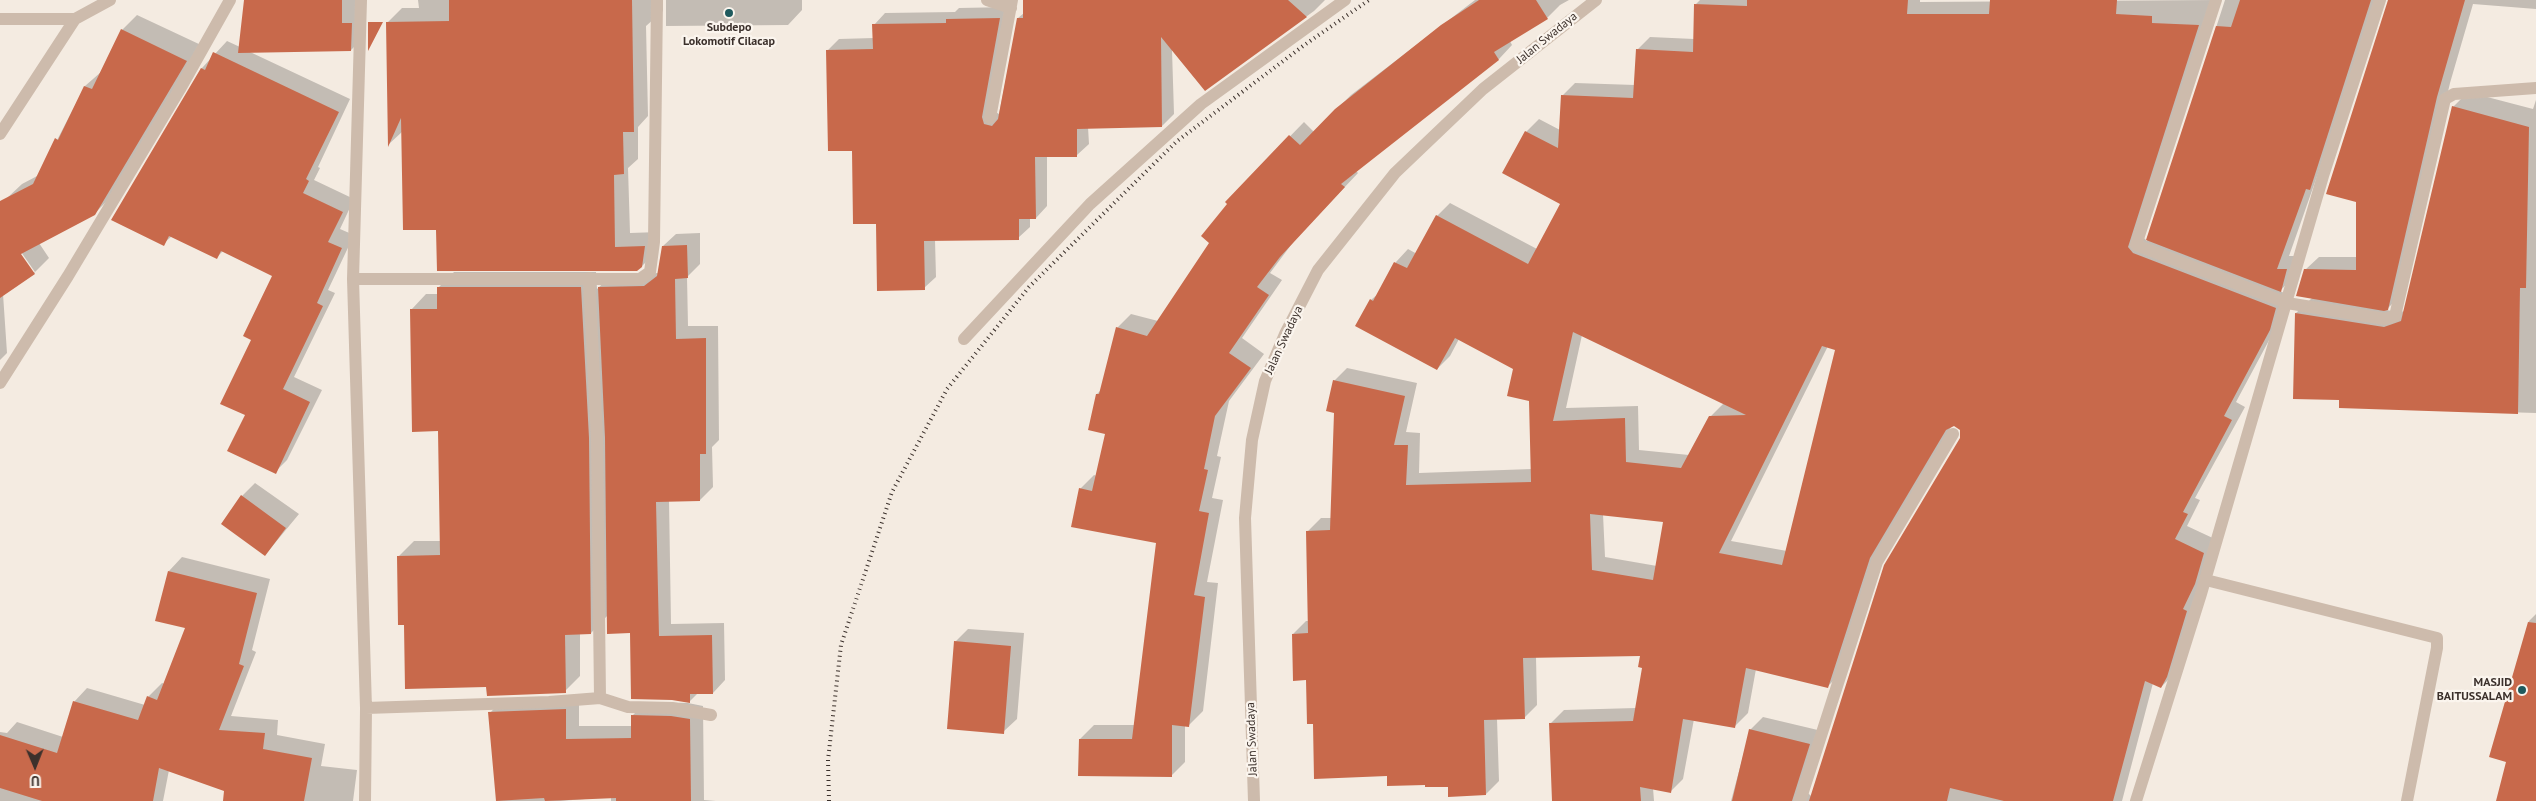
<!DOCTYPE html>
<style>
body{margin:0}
#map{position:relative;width:2536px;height:801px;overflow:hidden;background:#f4ebe1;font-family:"PT Sans",sans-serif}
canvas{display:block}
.north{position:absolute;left:10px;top:741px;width:50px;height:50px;-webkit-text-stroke:4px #fbf5ee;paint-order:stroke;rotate:179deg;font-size:14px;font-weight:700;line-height:20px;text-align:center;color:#3b302b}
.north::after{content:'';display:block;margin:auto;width:18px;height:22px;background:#3b302b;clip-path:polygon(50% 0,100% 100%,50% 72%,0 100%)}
</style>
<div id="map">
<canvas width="2536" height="801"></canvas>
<div class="north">U</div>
</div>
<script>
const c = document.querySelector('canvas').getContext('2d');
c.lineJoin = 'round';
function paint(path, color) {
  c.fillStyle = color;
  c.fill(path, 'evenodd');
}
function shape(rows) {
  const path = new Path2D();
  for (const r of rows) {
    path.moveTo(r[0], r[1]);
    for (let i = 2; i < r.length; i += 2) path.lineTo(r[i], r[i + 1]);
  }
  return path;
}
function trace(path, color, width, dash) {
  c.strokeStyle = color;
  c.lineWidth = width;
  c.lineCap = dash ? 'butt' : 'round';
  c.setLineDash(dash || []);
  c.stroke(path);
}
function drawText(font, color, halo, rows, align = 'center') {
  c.font = font + ' "PT Sans",sans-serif';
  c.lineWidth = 4.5;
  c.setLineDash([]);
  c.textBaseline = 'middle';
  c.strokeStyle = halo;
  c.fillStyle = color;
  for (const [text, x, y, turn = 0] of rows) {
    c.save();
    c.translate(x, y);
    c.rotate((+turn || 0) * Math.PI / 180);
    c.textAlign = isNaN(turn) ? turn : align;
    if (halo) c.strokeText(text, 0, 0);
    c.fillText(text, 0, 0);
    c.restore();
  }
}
paint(shape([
 [245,0,358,0,363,38,351,50,250,52,350,99,318,167,320,168,314,180,354,199,340,229,354,235,328,290,335,293,294,377,322,390,287,460,275,472,253,339,274,275,223,251,217,257,172,236,163,244,113,220,202,68,227,41,240,47],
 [418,0,663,0,663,11,646,26,648,116,638,127,638,159,628,168,630,233,659,232,657,251,642,266,437,229,403,131,389,144,387,23,402,8,419,8],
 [666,0,802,0,802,10,788,25,666,26],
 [1024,0,1325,0,1314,11,1205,90,1172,50,1174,114,1162,126,1088,127,1089,144,1077,155,1047,156,1047,206,1036,218,1030,218,1030,227,1018,238,935,240,936,277,924,288,877,223,853,149,828,50,839,39,874,38,874,25,885,13,955,12,959,8,1011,7,996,112,999,114,1018,18,1024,13],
 [1475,0,1569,0,1560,5,1547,18,1510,41,1512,45,1499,59,1356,171,1358,173,1294,241,1270,273,1282,280,1242,338,1264,354,1229,401,1217,456,1221,457,1212,498,1223,500,1207,582,1218,583,1203,711,1189,725,1185,725,1185,762,1171,776,1080,739,1094,725,1135,725,1157,542,1080,489,1094,475,1097,476,1107,433,1097,394,1101,390,1117,328,1131,314,1158,321,1211,243,1229,204,1226,202,1304,122,1314,132,1351,95],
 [1700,0,1920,0,1920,2,2216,0,2140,234,2147,241,2225,0,2379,0,2289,256,2300,256,2293,277,2280,291,2288,295,2282,316,2236,402,2245,407,2195,498,2200,500,2187,526,2217,540,2174,674,2161,687,2153,683,2122,801,1731,801,1750,730,1763,717,1822,731,1804,789,1811,796,1961,439,1962,430,1953,424,1882,544,1840,674,1827,687,1756,669,1748,713,1735,726,1694,719,1683,779,1670,792,1653,788,1654,801,1553,801,1551,723,1564,710,1636,708,1644,667,1641,655,1536,657,1537,705,1524,718,1497,719,1499,781,1486,794,1388,775,1314,723,1308,679,1293,634,1306,621,1309,621,1308,531,1321,518,1332,518,1336,412,1334,381,1347,368,1417,383,1406,432,1420,433,1419,473,1532,469,1530,400,1515,368,1459,339,1450,356,1437,369,1371,300,1380,292,1396,262,1408,249,1417,254,1437,216,1450,203,1537,249,1562,204,1504,173,1526,132,1539,119,1560,130,1562,96,1575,83,1635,85,1637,50,1650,37,1694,39,1695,5],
 [1582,335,1724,403,1710,417,1689,455,1639,450,1638,406,1566,408],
 [1828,346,1836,349,1787,551,1731,541],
 [1603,514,1664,521,1657,566,1605,557],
 [2389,0,2536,0,2536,9,2473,4,2450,83,2401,295,2386,310,2400,312,2405,311,2453,107,2468,92,2533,109,2536,100,2536,413,2340,407,2340,399,2295,398,2296,313,2312,298,2305,270,2319,257,2357,257],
 [137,15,201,45,110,198,94,214,39,243,49,258,34,273,3,294,7,353,0,360,0,218,6,199,22,184,39,175,85,86,101,72,122,30],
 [19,249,35,272,32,272,17,250],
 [700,233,700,264,687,277,688,326,718,326,719,440,712,447,713,487,700,500,669,500,671,624,724,623,725,680,713,693,698,693,689,702,631,632,608,615,591,633,580,633,580,676,565,691,488,686,405,624,398,557,414,541,441,541,439,430,411,310,426,294,438,294,438,288,454,272,596,272,597,289,612,275,659,273,663,246,676,234],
 [255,483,299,514,265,555,242,496],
 [182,557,270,579,252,650,256,652,231,716,278,720,277,735,325,744,321,766,357,770,353,801,256,801,169,770,163,801,0,801,0,732,7,733,17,722,63,737,74,702,87,688,145,705,148,697,162,683,165,684,187,627,169,571],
 [2536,614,2536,801,2497,801,2507,761,2490,756,2529,621],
 [968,629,1024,633,1017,719,1003,732,955,642],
 [579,696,579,726,632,726,632,716,646,702,688,703,703,706,704,800,716,801,611,801,611,797,560,801,497,801,490,713,503,699]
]), '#0003');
paint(shape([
 [244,0,342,0,342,23,352,23,351,51,238,53],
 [449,0,632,0,634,132,623,132,624,174,614,175,615,247,645,246,642,267,637,271,437,271,436,230,403,230,401,118,388,147,386,22,449,21],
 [1023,0,1288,0,1307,17,1205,91,1161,37,1162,127,1077,129,1077,157,1035,157,1036,219,1019,219,1019,240,924,241,925,290,877,291,876,224,853,224,852,151,828,151,826,50,873,49,872,24,946,23,946,19,1000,18,982,117,984,124,992,126,998,119,1017,18,1023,18],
 [1479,0,1536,0,1548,19,1494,52,1499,60,1341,184,1345,187,1280,257,1257,287,1269,295,1229,353,1251,368,1215,416,1204,469,1208,470,1199,511,1209,513,1194,595,1205,597,1189,727,1172,725,1172,777,1078,776,1079,739,1132,739,1156,543,1071,527,1079,488,1092,491,1105,434,1088,430,1096,394,1099,394,1116,327,1147,336,1209,243,1201,236,1227,204,1225,202,1289,135,1300,145,1335,109,1441,25],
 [1747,0,1908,0,1907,14,1989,14,1990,0,2117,0,2116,14,2152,16,2152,23,2199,25,2128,247,2133,253,2276,308,2270,330,2224,416,2232,420,2183,512,2188,514,2175,539,2204,553,2195,584,2183,609,2187,611,2167,677,2161,688,2145,681,2113,801,2004,801,1950,788,1947,801,1809,801,1884,565,1960,438,1960,430,1954,426,1946,430,1870,558,1828,688,1746,668,1735,728,1683,719,1671,793,1640,787,1641,801,1552,801,1549,723,1633,721,1642,668,1638,667,1640,656,1523,658,1525,719,1484,720,1486,795,1448,797,1448,787,1425,787,1425,785,1387,786,1387,776,1314,779,1313,724,1307,724,1306,680,1293,681,1292,634,1308,633,1306,531,1330,530,1334,413,1326,411,1333,380,1405,396,1394,445,1408,445,1406,485,1531,482,1529,401,1507,396,1513,369,1455,338,1437,370,1355,326,1370,299,1373,301,1394,262,1407,268,1436,215,1528,264,1560,204,1502,173,1525,131,1558,148,1561,95,1633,98,1636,49,1693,52,1694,4,1747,6],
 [1573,332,1746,415,1709,416,1681,468,1626,462,1625,418,1553,421],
 [1822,346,1835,350,1782,565,1719,553],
 [1590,514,1663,522,1653,580,1592,570],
 [2240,0,2371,0,2310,190,2306,189,2277,269,2287,269,2281,292,2146,240,2216,26,2231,27],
 [2388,0,2465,0,2437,97,2388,310,2384,311,2296,296,2304,269,2356,270,2356,202,2326,194],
 [368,22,383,22,368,51],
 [121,29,187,61,95,215,21,254,35,274,0,298,0,201,33,184,55,138,58,140,84,86,92,89],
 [213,52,339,112,306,179,309,181,303,193,343,212,328,242,342,248,317,303,323,306,283,389,310,402,276,474,227,451,245,415,220,404,251,340,243,336,272,276,221,251,217,259,169,236,164,246,111,220,201,68,205,70],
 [2452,106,2529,127,2526,288,2520,288,2518,414,2339,408,2339,400,2293,399,2295,313,2384,327,2401,321],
 [687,245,688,278,675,279,676,339,706,338,706,454,700,454,700,501,656,502,659,636,712,635,713,694,690,694,690,703,672,700,631,699,630,633,607,634,605,438,598,287,644,286,657,276,662,246],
 [437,287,581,287,589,438,591,634,565,635,566,693,487,696,486,687,405,689,404,625,398,625,397,556,440,555,438,431,412,432,410,309,437,309],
 [241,495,286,528,265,556,221,524],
 [168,571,257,593,239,664,244,666,219,730,265,733,263,749,312,758,304,801,223,801,224,791,159,768,153,801,42,801,0,788,0,735,57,753,73,701,138,720,147,696,157,700,185,628,155,621],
 [2528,622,2536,623,2536,801,2496,801,2506,762,2489,757],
 [954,641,1011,646,1004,734,947,729],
 [566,709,566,739,631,738,631,715,671,716,690,719,691,801,616,801,616,798,545,801,544,798,496,801,488,712],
 [1749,729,1810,744,1792,801,1732,801]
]), '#c8694b');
trace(shape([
 [361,0,353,279,366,708,365,801],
 [987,0,1011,8],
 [2216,0,2136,245,2287,303,2385,319,2395,316,2445,99,2454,94,2536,88],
 [0,19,75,19,110,0],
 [990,118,1012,0],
 [0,134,75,19],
 [353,279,640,279,650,272,654,242,657,0],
 [964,339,1090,204,1201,104,1345,0],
 [0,383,68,276,180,89,230,0],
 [2206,580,2437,638,2437,648,2407,801],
 [600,698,628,707,672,708,711,715],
 [366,708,549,702,600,698,597,438,589,278],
 [1254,801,1245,518,1252,440,1265,381,1285,334,1318,270,1395,173,1483,89,1596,0],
 [1800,801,1877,562,1953,434],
 [2136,801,2201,594,2323,176,2380,0]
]), '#cdbbac', 12);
trace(shape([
 [829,801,828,760,841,645,892,492,947,389,1029,287,1176,142,1303,46,1369,0]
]), '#3b302b', 4, [1, 4]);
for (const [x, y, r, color] of [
 [729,13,5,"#1f5a5e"],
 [2522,690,5,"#1f5a5e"]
]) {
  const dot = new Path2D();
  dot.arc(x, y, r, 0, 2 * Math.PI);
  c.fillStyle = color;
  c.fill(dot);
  trace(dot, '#fbf5ee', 2);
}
drawText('bold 12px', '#3b302b', '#fbf5ee', [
 ["Subdepo",729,28],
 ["Lokomotif Cilacap",729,42],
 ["MASJID",2512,683,"right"],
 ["BAITUSSALAM",2512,697,"right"]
]);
drawText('12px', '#3b302b', '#fbf5ee', [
 ["Jalan Swadaya",1547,38,-39],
 ["Jalan Swadaya",1284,340,-65],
 ["Jalan Swadaya",1252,739,-92]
]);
</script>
